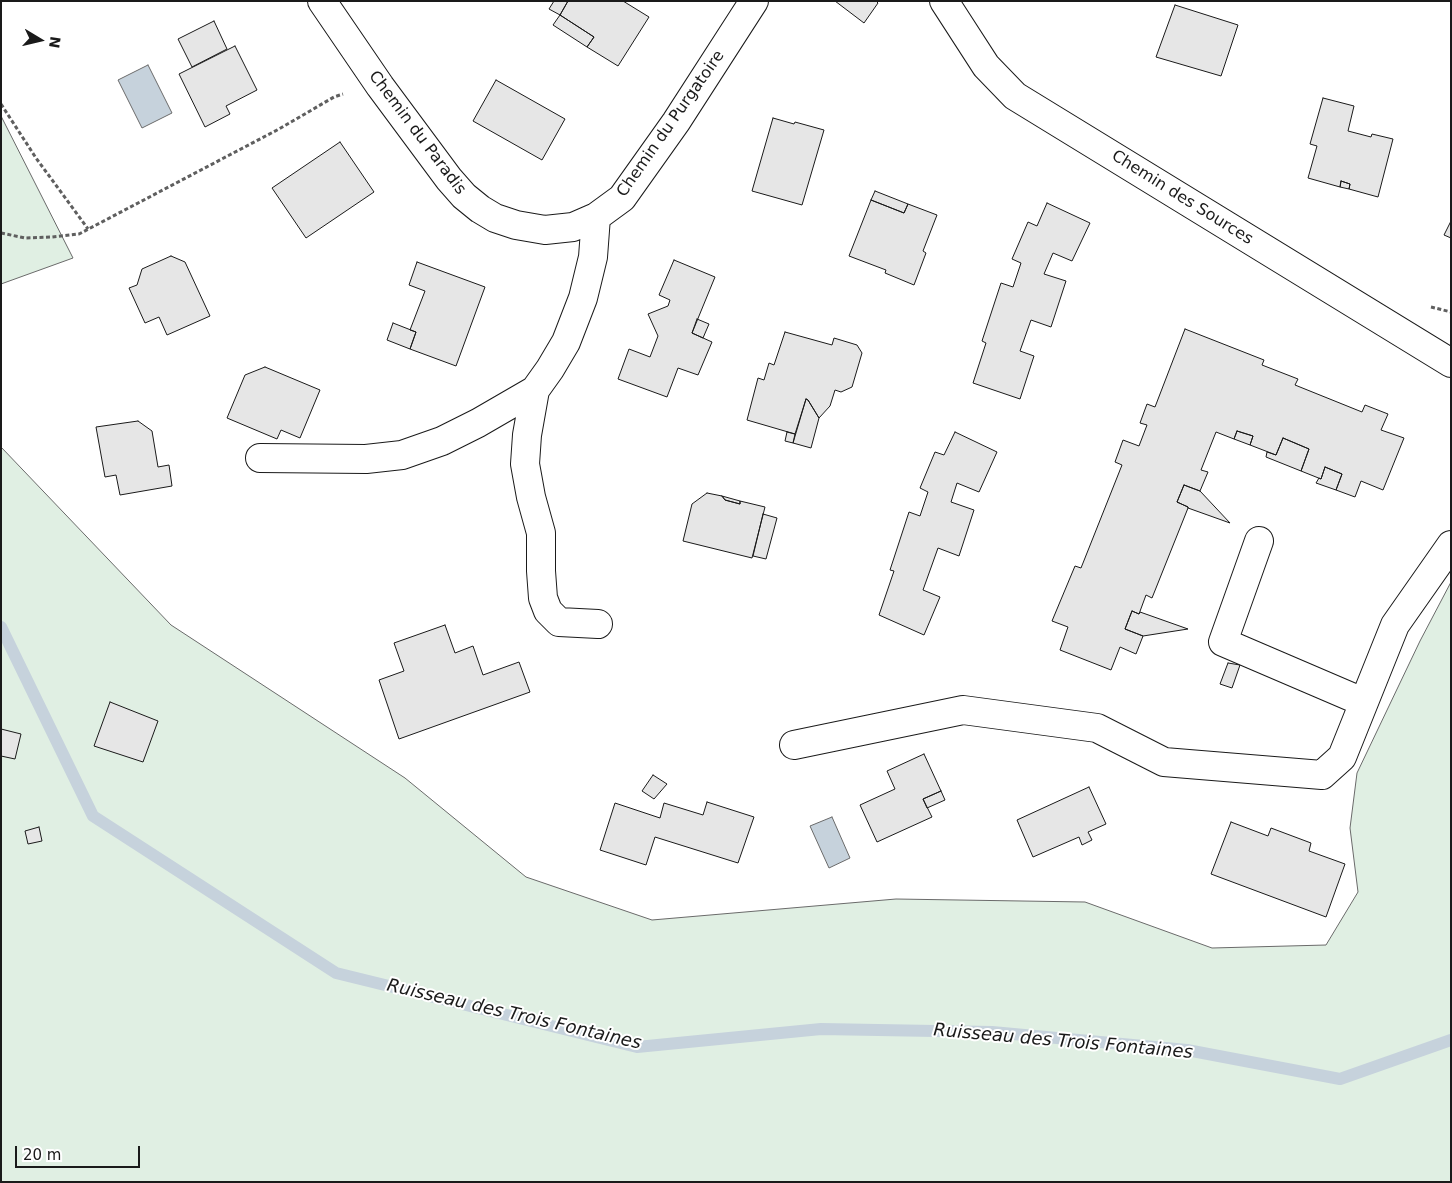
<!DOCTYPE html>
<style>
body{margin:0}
#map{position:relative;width:1452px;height:1183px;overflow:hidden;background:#fff;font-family:"DejaVu Sans",sans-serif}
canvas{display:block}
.frame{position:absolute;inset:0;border:2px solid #1a1a1a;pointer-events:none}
.north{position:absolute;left:15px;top:15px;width:50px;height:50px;-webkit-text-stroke:4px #fff;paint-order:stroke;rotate:99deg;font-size:14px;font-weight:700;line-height:20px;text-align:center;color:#1a1a1a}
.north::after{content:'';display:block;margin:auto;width:18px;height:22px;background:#1a1a1a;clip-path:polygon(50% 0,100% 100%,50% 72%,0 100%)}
.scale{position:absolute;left:15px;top:1146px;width:125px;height:22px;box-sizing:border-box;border:2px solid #1a1a1a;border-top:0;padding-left:6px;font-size:15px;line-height:18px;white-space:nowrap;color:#1a1a1a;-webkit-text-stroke:4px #fff;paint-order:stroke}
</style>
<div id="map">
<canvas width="1452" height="1183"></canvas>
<div class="frame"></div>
<div class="north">N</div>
<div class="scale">20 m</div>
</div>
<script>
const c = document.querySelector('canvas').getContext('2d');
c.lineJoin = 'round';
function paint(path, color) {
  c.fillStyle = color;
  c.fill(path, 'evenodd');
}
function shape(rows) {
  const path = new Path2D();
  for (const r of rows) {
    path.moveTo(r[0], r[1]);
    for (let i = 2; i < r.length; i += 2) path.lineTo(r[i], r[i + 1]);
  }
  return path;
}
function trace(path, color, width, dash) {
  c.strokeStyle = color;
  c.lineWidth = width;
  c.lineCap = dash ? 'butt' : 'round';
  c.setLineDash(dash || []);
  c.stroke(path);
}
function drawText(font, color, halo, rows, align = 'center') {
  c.font = font + ' "DejaVu Sans",sans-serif';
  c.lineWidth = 4;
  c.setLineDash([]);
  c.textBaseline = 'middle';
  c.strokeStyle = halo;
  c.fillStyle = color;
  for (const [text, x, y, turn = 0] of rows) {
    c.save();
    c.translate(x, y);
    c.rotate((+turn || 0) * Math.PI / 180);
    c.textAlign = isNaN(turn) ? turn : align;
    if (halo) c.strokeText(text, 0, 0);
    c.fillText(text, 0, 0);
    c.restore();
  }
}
const green = shape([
 [1,116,73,258,1,284,1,116],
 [1,447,171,625,405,778,526,877,652,920,896,899,1085,902,1212,948,1326,945,1358,892,1350,828,1357,773,1420,641,1451,582,1451,1182,1,1182,1,447]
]);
paint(green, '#e0efe3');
trace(green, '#6a6a6a', 1);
const water = shape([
 [148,65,172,113,142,128,118,80,148,65],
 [832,817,850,858,829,868,810,826,832,817]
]);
paint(water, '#c6d2dc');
trace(water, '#6a6a6a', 1);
trace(shape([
 [1,627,93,816,336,973,637,1047,821,1029,992,1032,1187,1050,1340,1079,1451,1040]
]), '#c6d2dc', 12);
const building = shape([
 [554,1,568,1,560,15,549,9,554,1],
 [568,1,623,1,649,17,618,66,587,47,594,37,560,15,568,1],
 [835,1,876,1,878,3,864,23,835,1],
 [1175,5,1238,25,1221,76,1156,57,1175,5],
 [560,15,594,37,587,47,553,25,560,15],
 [214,21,227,49,192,67,178,39,214,21],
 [235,46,257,90,226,106,230,114,205,127,179,74,235,46],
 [496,80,565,119,542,160,473,121,496,80],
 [1323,98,1354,106,1348,131,1371,137,1372,134,1393,139,1378,197,1349,189,1350,184,1341,181,1340,187,1308,178,1317,146,1310,144,1323,98],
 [773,118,794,124,795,122,824,130,802,205,752,191,773,118],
 [340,142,374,192,306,238,272,188,340,142],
 [1341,181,1350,184,1349,189,1340,187,1341,181],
 [875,191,908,204,904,213,871,200,875,191],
 [871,200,904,213,908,204,937,215,923,251,926,253,914,285,885,273,886,270,849,256,871,200],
 [1047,203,1090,223,1072,261,1053,253,1044,274,1066,281,1051,327,1031,320,1020,351,1034,356,1020,399,973,383,986,343,982,341,1001,283,1013,287,1021,263,1012,259,1028,222,1037,226,1047,203],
 [1451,221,1451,238,1444,235,1451,221],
 [171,256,185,262,210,316,167,335,159,317,145,323,129,288,137,285,142,269,171,256],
 [674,260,715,277,692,333,712,342,698,375,678,368,667,397,618,379,629,349,650,357,658,336,648,314,668,306,670,300,659,295,674,260],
 [417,262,485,287,456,366,410,349,416,332,410,330,425,291,409,285,417,262],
 [697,319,709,324,703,338,692,333,697,319],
 [393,323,416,332,410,349,387,340,393,323],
 [1185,329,1264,360,1262,365,1298,379,1295,385,1362,412,1365,405,1388,414,1381,430,1404,438,1383,490,1361,481,1355,497,1336,490,1342,474,1325,467,1321,479,1301,471,1309,449,1283,438,1276,455,1250,445,1253,436,1237,431,1234,439,1216,432,1201,470,1208,472,1200,491,1184,485,1177,502,1188,507,1188,508,1152,598,1146,595,1139,614,1132,611,1125,629,1143,636,1136,654,1120,647,1111,670,1060,650,1068,627,1052,621,1075,566,1081,568,1122,465,1115,462,1123,440,1139,446,1147,425,1140,423,1147,404,1155,407,1185,329],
 [785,332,832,345,834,338,857,345,862,353,852,387,841,392,835,390,830,406,819,418,808,400,806,399,795,434,747,420,758,378,764,380,769,363,774,365,785,332],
 [265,367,320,390,300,438,281,430,277,439,227,418,245,375,265,367],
 [806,399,808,400,819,418,811,448,793,443,806,399],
 [138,421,152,431,158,467,169,465,172,486,120,495,116,475,105,477,96,427,138,421],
 [1237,431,1253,436,1250,445,1234,439,1237,431],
 [787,432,795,434,793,443,785,441,787,432],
 [955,432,997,452,979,492,957,483,951,502,974,510,959,556,938,548,923,590,940,597,924,635,879,615,894,571,890,570,909,512,920,516,928,492,920,488,935,452,944,455,955,432],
 [1283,438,1309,449,1301,471,1266,457,1267,452,1276,455,1283,438],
 [1325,467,1342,474,1336,490,1316,483,1319,478,1321,479,1325,467],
 [1184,485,1200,491,1230,523,1188,508,1188,507,1177,502,1184,485],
 [707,493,722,496,725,500,740,504,740,501,765,507,752,558,683,541,692,504,707,493],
 [722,496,740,501,740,504,725,500,722,496],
 [763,514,777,518,766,559,753,556,763,514],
 [1132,611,1139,614,1140,612,1188,629,1143,636,1125,629,1132,611],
 [445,625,455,653,473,646,483,675,519,662,530,692,399,739,379,680,404,671,394,643,445,625],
 [1228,663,1240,665,1232,688,1220,684,1228,663],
 [110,702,158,721,143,762,94,746,110,702],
 [1,729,21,734,15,759,1,756,1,729],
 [924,754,941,791,923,799,932,817,877,842,860,805,895,789,887,771,924,754],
 [653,775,667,784,654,799,642,791,653,775],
 [1089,787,1106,824,1088,832,1092,840,1082,845,1079,837,1033,857,1017,820,1089,787],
 [941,791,945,800,927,808,923,799,941,791],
 [707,802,754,817,738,863,655,837,646,865,600,850,615,803,660,818,664,803,703,815,707,802],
 [1231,822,1268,836,1271,828,1311,843,1309,851,1345,864,1326,917,1211,874,1231,822],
 [39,827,42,841,28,844,25,831,39,827]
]);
paint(building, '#e6e6e6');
trace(building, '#1a1a1a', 1);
const minor = shape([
 [322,1,380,86,449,179,464,196,480,209,495,218,516,225,545,230,573,227,596,217],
 [944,1,986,66,1015,96,1451,363],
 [535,390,527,435,525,464,531,497,541,533,541,571,543,598,548,611,559,622,598,624],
 [260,458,366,459,402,455,442,441,478,423,535,390,550,369,566,342,583,298,593,257,596,217,622,198,676,122,754,1],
 [1259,541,1223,642,1363,702],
 [794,745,963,710,1097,728,1164,762,1322,775,1342,757,1395,625,1451,545]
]);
trace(minor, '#1a1a1a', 30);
trace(shape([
 [1,104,36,158,88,229],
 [1,233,25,238,52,237,79,234,279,129,334,97,343,94],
 [1431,307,1451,312]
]), '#5f5f5f', 3, [4, 2.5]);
trace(minor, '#fff', 28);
drawText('16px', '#1a1a1a', '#fff', [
 ["Chemin du Purgatoire",671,124,-55],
 ["Chemin du Paradis",417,133,53],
 ["Chemin des Sources",1182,198,32]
]);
drawText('italic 18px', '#1a1a1a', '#fff', [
 ["Ruisseau des Trois Fontaines",514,1015,13],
 ["Ruisseau des Trois Fontaines",1063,1042,5]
]);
</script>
